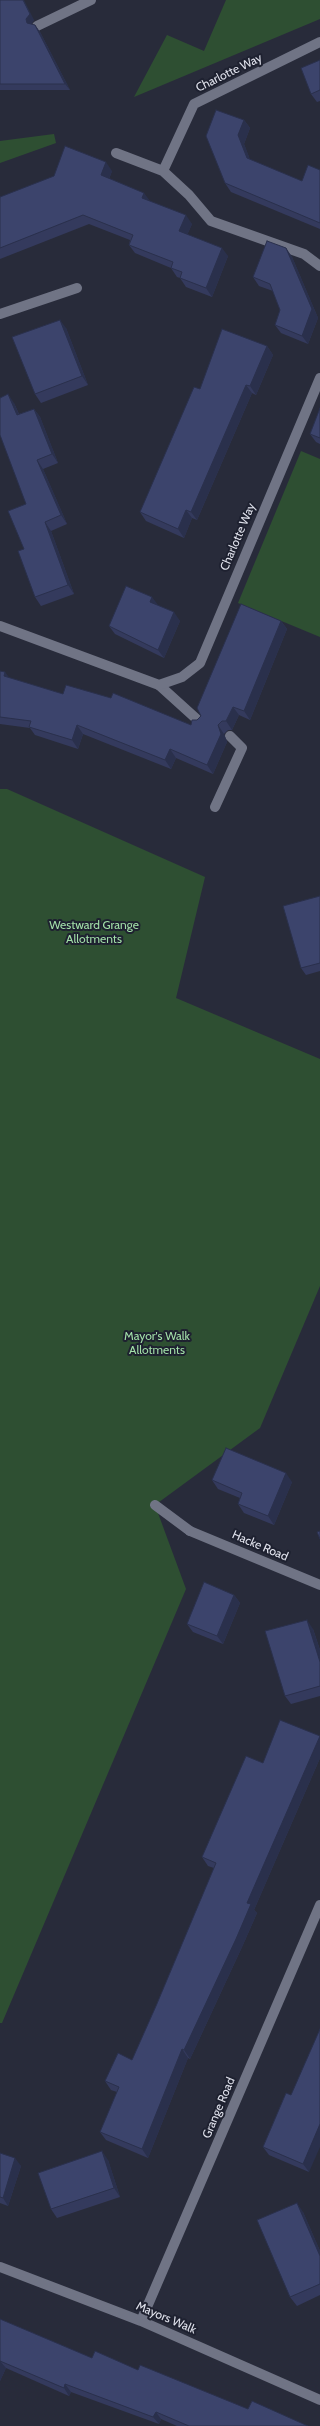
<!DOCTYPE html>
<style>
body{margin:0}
canvas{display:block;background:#282b3a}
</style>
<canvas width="320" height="2426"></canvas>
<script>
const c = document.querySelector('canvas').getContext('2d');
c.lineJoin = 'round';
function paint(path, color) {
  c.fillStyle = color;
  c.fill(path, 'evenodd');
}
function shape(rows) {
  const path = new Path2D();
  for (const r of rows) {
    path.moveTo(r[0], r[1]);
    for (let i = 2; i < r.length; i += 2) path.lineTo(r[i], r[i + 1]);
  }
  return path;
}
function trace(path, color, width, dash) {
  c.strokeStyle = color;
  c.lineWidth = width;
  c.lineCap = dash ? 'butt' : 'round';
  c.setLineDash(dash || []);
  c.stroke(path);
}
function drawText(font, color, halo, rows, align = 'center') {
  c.font = font + ' Cabin,sans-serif';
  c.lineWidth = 4;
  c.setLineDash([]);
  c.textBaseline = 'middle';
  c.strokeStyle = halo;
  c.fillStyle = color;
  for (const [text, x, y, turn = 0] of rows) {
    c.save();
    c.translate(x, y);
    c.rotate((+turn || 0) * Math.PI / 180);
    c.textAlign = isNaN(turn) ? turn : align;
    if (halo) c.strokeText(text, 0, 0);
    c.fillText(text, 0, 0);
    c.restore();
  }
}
paint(shape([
 [226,0,320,0,320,19,134,97,167,35,204,51],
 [54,134,56,143,0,163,0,141],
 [301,451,320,459,320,637,238,603],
 [0,789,7,789,205,877,176,998,320,1059,320,1286,260,1428,155,1505,186,1589,2,2023,0,2023]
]), '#2e4f32');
trace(shape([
 [37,26,91,0],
 [159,685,201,723],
 [215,807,242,748,230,736],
 [155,1505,190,1531]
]), '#707485', 10);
trace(shape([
 [116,153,163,171,189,195,211,221,304,254,320,266],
 [163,171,194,104,320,42],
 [0,314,77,288],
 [0,626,159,685,182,677,200,663,320,378],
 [190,1531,320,1585]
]), '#707485', 10);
trace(shape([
 [0,2267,141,2321,320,2400],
 [141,2321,320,1905]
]), '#707485', 10);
paint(shape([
 [0,0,34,20,31,24,35,25,40,32,70,90,0,90],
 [320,60,320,101,317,102,311,94],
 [244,120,250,128,244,144,250,160,302,181,320,170,320,229,231,192,225,183],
 [112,171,109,179,192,224,187,235,228,256,212,297,186,287,180,278,177,277,171,268,135,253,129,245,130,240,89,224,0,259,0,197],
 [286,248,292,257,318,318,308,344,281,333,275,325,280,310,273,291,259,286,253,277],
 [66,328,88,385,41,403,35,394],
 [267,346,273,355,256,395,252,393,197,520,192,518,184,538,146,521,140,512,200,389],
 [14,403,19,414,34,409,40,417,58,463,43,469,67,524,51,531,74,594,41,606,35,597,24,549,26,504],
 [320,408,320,444,316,442,310,434],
 [158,605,180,621,164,658,115,634,109,626],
 [281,621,287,629,250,720,239,715,232,730,228,730,224,734,227,742,213,774,176,758,171,769,83,734,78,749,35,735,30,728,0,724,0,671,9,678,63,694,191,725,197,720],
 [320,896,320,971,306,975,301,968],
 [212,1480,292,1482,274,1525,244,1513,238,1504,240,1498,218,1489],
 [234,1595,240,1603,223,1644,193,1632,187,1624],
 [313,1629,320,1650,320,1696,291,1704,285,1696],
 [320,1736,320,1758,254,1910,257,1913,242,1947,190,2059,188,2058,148,2158,106,2140,100,2132,117,2092,111,2090,105,2081,132,2060,156,2006,214,1868,208,1866,202,1857,263,1763],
 [286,2093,309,2172,269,2155,263,2147],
 [0,2153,21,2166,8,2206,0,2203],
 [108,2160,120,2197,57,2218,51,2209],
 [303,2212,320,2251,320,2295,297,2306,290,2297],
 [0,2319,92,2358,138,2370,248,2409,308,2426,177,2426,161,2419,159,2424,71,2392,69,2396,6,2368,0,2381]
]), '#343a5d');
paint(shape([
 [23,0,24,0,34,20,31,25,27,23],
 [35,25,40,32,70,90,65,84],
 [244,120,250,128,244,144,253,167,247,158,238,135],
 [106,162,112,171,107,184,101,175],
 [144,193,150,201,142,198],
 [186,215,192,224,185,240,179,231],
 [222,248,228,256,212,297,206,288],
 [286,248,292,257,318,318,308,344,302,336],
 [60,320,66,328,88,385,82,376],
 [267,346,273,355,256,395,250,386],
 [246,385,252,393,197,520,191,512],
 [8,394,14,403,23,424,17,415],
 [34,409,40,417,58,463,52,454],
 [37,460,43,469,67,524,61,515],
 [186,510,192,518,184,538,178,529],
 [45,522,51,531,74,594,68,585],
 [152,597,158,605,156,611,150,602],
 [174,612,180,621,164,658,158,650],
 [281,621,287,629,250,720,244,711],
 [5,672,11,680,4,676],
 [233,707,239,715,232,730,226,721],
 [77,725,83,734,78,749,72,740],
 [218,725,224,734,227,742,213,774,207,765],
 [170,749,176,758,171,769,165,760],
 [286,1473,292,1482,274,1525,268,1516],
 [234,1595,240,1603,223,1644,217,1636],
 [307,1620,313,1629,320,1650,320,1662],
 [320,1736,320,1758,254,1910,257,1913,242,1947,190,2059,184,2050,247,1903],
 [182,2049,188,2058,148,2158,142,2149],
 [320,2124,320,2147,309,2172,303,2164],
 [102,2151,108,2160,120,2197,114,2188],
 [15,2158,21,2166,8,2206,3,2198],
 [297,2203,303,2212,320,2251,320,2256],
 [0,2361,6,2368,0,2381],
 [65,2384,71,2392,69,2396,64,2388],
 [156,2412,161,2419,159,2424,153,2417]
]), '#2a304c');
const building = shape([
 [0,0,23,0,30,14,26,19,27,23,35,25,65,84,0,84,0,0],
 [320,60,320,90,311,94,301,68,320,60],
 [216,110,244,120,238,135,247,158,302,181,308,165,320,170,320,223,225,183,206,136,216,110],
 [65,146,106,162,101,175,144,193,142,198,186,215,179,231,222,248,206,288,180,278,182,272,171,268,173,262,129,245,133,235,83,215,0,248,0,197,54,176,65,146],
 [267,241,286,248,312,309,302,336,275,325,280,310,270,284,253,277,267,241],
 [60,320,82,376,35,394,12,337,60,320],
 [222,329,267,346,250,386,246,385,191,512,186,510,178,529,140,512,194,387,200,389,222,329],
 [8,394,17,415,34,409,52,454,37,460,61,515,45,522,68,585,35,597,18,551,24,549,8,511,26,504,0,435,0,398,8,394],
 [320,408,320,438,310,434,320,408],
 [126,586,152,597,150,602,174,612,158,650,109,626,126,586],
 [241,604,281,621,244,711,233,707,226,721,222,721,218,725,221,734,207,765,170,749,165,760,77,725,72,740,29,727,31,721,0,717,0,671,5,672,4,676,63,694,66,685,111,698,113,693,191,725,192,720,197,720,201,716,197,708,241,604],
 [320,896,320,963,301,968,283,906,320,896],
 [226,1448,286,1473,268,1516,238,1504,242,1493,212,1480,226,1448],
 [320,1531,320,1539,317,1532,320,1531],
 [204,1582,234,1595,217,1636,187,1624,204,1582],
 [307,1620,320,1662,320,1686,285,1696,265,1631,307,1620],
 [280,1720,320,1736,247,1903,251,1904,236,1939,184,2050,182,2049,142,2149,100,2132,119,2087,105,2081,118,2053,132,2060,156,2006,216,1863,202,1857,246,1756,263,1763,280,1720],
 [320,2029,320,2124,303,2164,263,2147,286,2093,291,2095,320,2029],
 [102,2151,114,2188,51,2209,38,2173,102,2151],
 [0,2153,15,2158,3,2198,0,2197,0,2153],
 [297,2203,320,2256,320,2284,290,2297,257,2220,297,2203],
 [0,2319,92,2358,95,2351,138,2370,140,2365,248,2409,252,2401,308,2426,189,2426,156,2412,153,2417,65,2384,64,2388,0,2361,0,2362,0,2319]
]);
paint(building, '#3c446c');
trace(building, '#2a304c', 1);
drawText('12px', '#e0e2ec', '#1e2130', [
 ["Charlotte Way",229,73,-26],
 ["Charlotte Way",238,537,-67],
 ["Hacke Road",260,1546,23],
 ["Grange Road",219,2108,-67],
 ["Mayors Walk",166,2318,23]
]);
drawText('12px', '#a2dfa8', '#1e2130', [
 ["Westward Grange",94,925],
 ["Allotments",94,939],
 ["Mayor's Walk",157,1336],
 ["Allotments",157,1350]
]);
</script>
